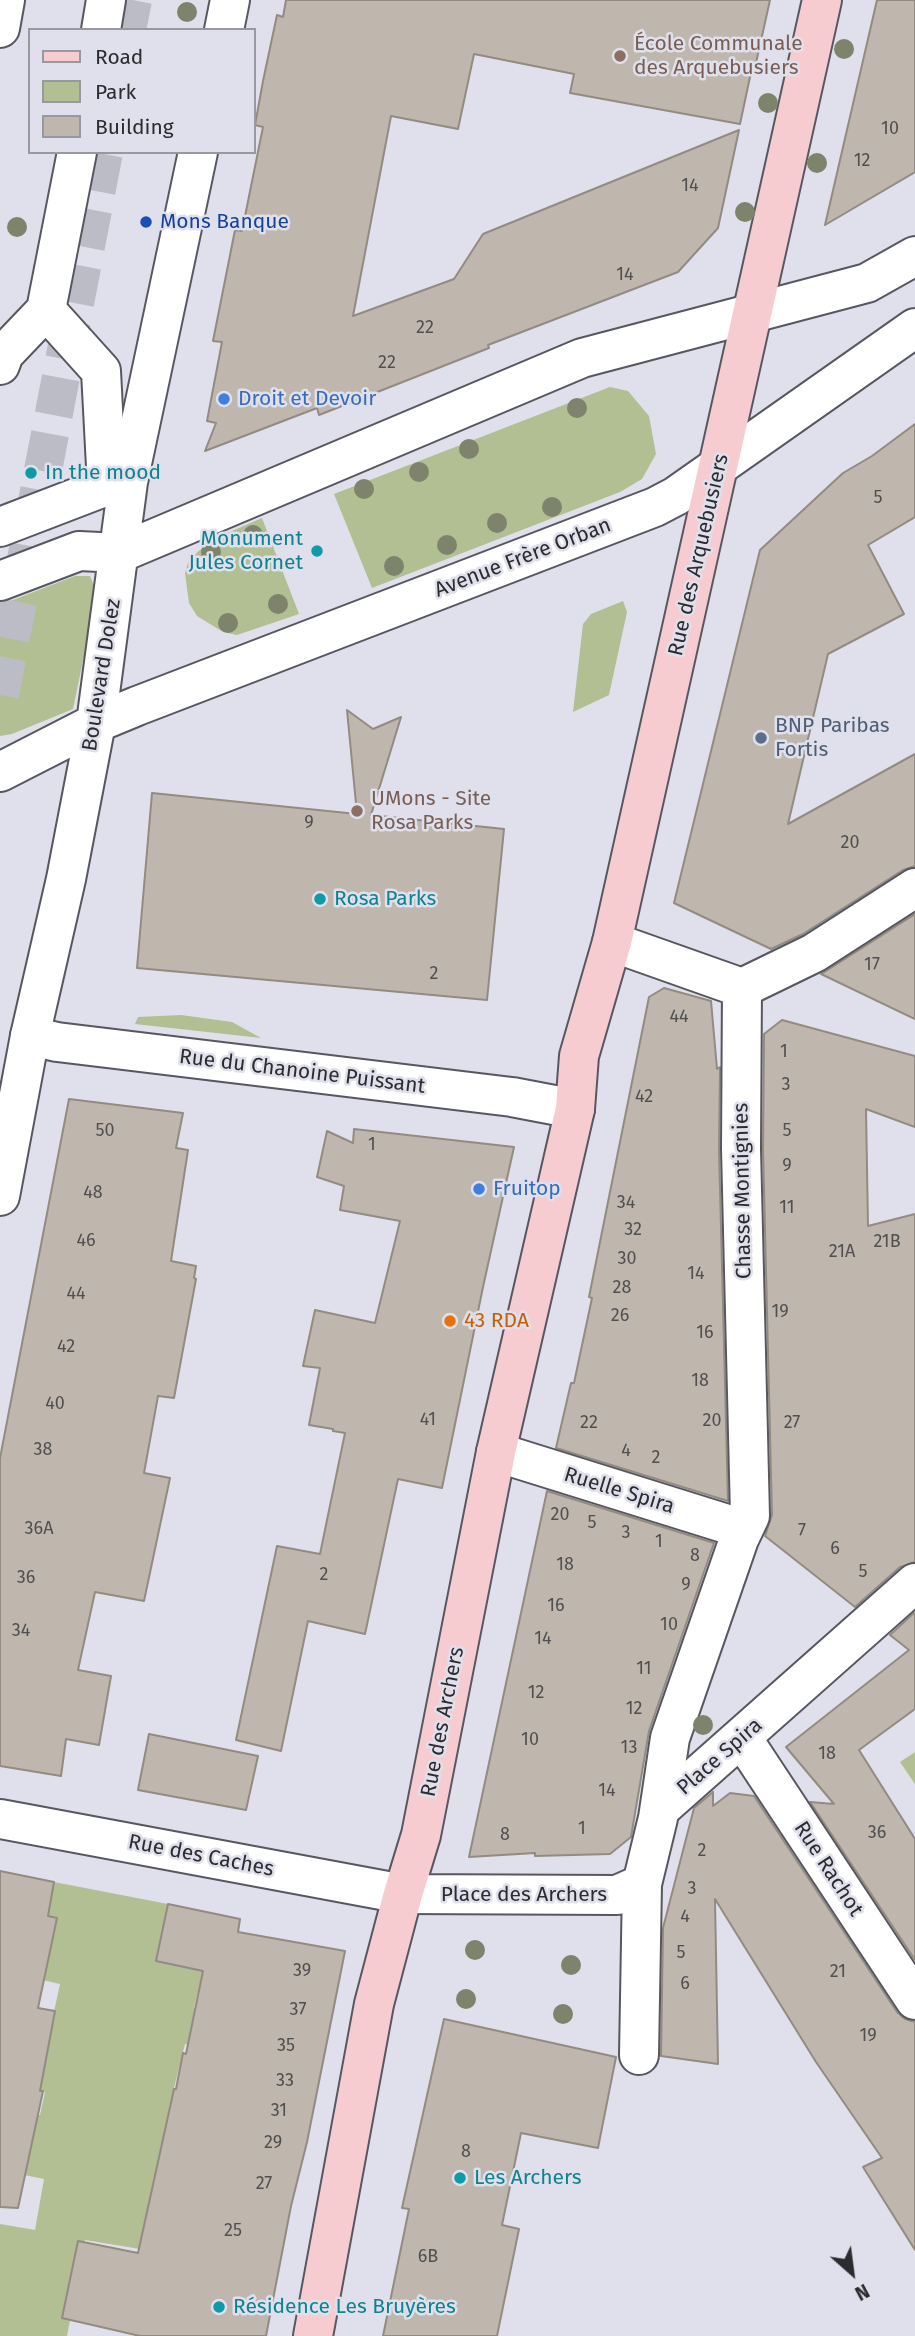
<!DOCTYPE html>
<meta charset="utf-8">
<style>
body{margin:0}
#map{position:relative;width:915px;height:2336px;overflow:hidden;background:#dfe0eb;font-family:"Fira Sans",sans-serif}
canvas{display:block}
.legend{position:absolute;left:28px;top:28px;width:228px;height:126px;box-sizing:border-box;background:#dfe0eb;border:2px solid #9798a0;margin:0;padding:9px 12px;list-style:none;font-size:21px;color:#2c2c30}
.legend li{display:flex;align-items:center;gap:14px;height:35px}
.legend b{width:35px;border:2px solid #9798a0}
.north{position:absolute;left:817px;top:2238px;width:70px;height:70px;-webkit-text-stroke:5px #dfe0eb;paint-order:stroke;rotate:152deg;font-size:19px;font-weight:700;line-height:28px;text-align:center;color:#2c2c30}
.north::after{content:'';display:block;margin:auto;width:24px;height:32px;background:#2c2c30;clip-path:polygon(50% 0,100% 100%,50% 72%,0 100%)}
</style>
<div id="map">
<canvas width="915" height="2336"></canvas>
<ul class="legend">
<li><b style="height:9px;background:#f7ccd0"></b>Road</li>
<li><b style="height:19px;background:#b1bf92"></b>Park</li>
<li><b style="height:19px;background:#bfb7ae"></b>Building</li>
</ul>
<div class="north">N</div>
</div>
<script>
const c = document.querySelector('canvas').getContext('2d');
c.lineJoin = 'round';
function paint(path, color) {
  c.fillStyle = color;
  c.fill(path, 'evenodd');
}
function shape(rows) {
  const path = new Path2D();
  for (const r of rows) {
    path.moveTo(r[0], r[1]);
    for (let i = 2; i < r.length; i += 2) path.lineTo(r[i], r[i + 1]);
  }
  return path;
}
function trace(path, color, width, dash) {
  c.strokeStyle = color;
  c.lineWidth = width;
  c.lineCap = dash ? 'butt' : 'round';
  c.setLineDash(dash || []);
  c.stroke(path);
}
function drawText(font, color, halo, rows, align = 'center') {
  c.font = font + ' "Fira Sans",sans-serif';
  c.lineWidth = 5;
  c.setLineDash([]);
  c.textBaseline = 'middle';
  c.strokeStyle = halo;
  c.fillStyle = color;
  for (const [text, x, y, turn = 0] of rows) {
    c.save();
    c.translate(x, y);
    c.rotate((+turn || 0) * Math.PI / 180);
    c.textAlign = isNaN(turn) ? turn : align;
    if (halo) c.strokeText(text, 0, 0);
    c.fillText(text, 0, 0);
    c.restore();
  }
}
paint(shape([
 [610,387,628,391,649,416,656,454,642,479,620,492,372,588,334,494],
 [262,518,299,614,237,635,223,632,197,616,189,603,185,573,189,560,211,540],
 [75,576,90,576,97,593,73,709,12,734,0,736,0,605],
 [623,601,627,612,609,695,573,712,583,624,591,614],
 [181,1015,232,1022,261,1038,135,1024,138,1017],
 [915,1752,915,1784,900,1762],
 [54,1882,168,1904,203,1970,194,2008,223,2013,229,2054,185,2044,170,2104,140,2249,85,2240,67,2336,0,2336,0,2224,35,2230,44,2179,0,2170,0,2108,40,2115,45,2092,40,2091,47,2044,60,1984,43,1980,57,1918,47,1915]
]), '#b1bf92');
const building = shape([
 [286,0,770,0,756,63,753,63,740,124,570,93,574,74,474,54,458,129,391,116,353,316,454,279,483,234,739,130,718,228,678,272,488,345,489,348,319,415,317,408,205,451,216,423,207,421,222,342,213,341,235,230,242,231,263,127,255,125,263,81,277,15,283,17,286,0],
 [877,0,915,0,915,172,825,225,877,0],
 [915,424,915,517,868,545,904,614,828,654,788,824,915,754,915,866,903,870,803,934,771,949,674,903,760,550,843,473,872,456,915,424],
 [347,710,373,729,401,717,371,815,504,829,487,1000,137,968,152,793,357,814,347,710],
 [915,914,915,1019,821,974,826,971,915,914],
 [664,988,711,1001,717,1069,720,1067,719,1150,728,1501,556,1448,571,1383,574,1383,592,1298,589,1297,649,997,664,988],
 [782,1020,915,1056,915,1127,866,1109,868,1226,915,1214,915,1562,900,1567,855,1607,765,1536,772,1515,763,1149,764,1034,782,1020],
 [69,1099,183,1113,176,1148,188,1150,171,1261,196,1266,194,1278,196,1279,174,1398,158,1396,144,1473,170,1478,144,1601,95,1592,78,1670,111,1676,99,1745,66,1739,61,1776,0,1766,0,1458,69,1099],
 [354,1129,514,1147,483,1287,442,1488,398,1479,365,1634,308,1621,281,1751,236,1740,277,1546,320,1554,345,1433,333,1431,333,1429,309,1425,320,1368,303,1366,315,1310,375,1323,400,1221,340,1210,344,1186,317,1177,327,1131,353,1143,354,1129],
 [547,1491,714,1543,649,1731,631,1837,610,1854,535,1856,535,1853,469,1857,547,1491],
 [915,1612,915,1709,859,1750,915,1839,915,1960,810,1802,834,1804,786,1747,909,1650,890,1635,915,1612],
 [149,1734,258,1756,246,1810,138,1790,149,1734],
 [713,1792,713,1806,730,1793,754,1796,897,2012,905,2019,915,2022,915,2250,863,2167,882,2158,816,2062,715,1899,718,2064,661,2056,663,1928,694,1808,713,1792],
 [0,1871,54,1882,48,1916,57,1918,38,2008,55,2011,40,2091,43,2091,18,2208,0,2207,0,1871],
 [168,1904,240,1919,238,1932,345,1951,307,2142,291,2206,266,2336,140,2336,62,2318,78,2241,138,2253,174,2089,176,2089,183,2053,186,2054,203,1971,156,1961,168,1904],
 [444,2019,616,2057,598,2148,521,2133,502,2225,519,2229,497,2336,383,2336,409,2209,402,2208,444,2019]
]);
paint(building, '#bfb7ae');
trace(building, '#938b82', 2);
trace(shape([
 [127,30,133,0],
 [0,695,104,152]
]), '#bbbcc6', 38, [38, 19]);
const pedestrian = shape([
 [101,30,106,0],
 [0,365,4,354,46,310,77,152],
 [0,527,107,486,101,371,46,310]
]);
const minor = shape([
 [612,942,742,988,741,1149,750,1516,739,1539,670,1738,658,1818,642,1884],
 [742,988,814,953,915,888],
 [30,1036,57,1042,512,1097,575,1109],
 [496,1452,743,1529],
 [742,1738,915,2000],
 [660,1809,915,1583],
 [0,1819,403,1894,617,1895,642,1884,639,2055]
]);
const tertiary = shape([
 [0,28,5,0],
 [224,30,230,0],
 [0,581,79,551,120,553,582,358,867,283,915,256],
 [0,772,96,723,137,706,655,507,676,496,915,328],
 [0,1196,30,1036,66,879,96,723,128,482,198,152]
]);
const secondary = shape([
 [313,2336,374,2004,403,1894,421,1835,496,1452,575,1109,579,1056,612,942,822,0]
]);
trace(pedestrian, '#575760', 42);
trace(minor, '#575760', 42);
trace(tertiary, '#575760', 42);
trace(secondary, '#575760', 42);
trace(pedestrian, '#fff', 38);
trace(minor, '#fff', 38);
trace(tertiary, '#fff', 38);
trace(secondary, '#f7ccd0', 38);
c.fillStyle = '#7d846b';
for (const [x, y] of [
 [187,12],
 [844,49],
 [768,103],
 [817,163],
 [745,212],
 [17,227],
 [577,408],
 [469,449],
 [419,472],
 [364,489],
 [552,507],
 [497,523],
 [253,535],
 [447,545],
 [211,552],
 [394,566],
 [278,604],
 [228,623],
 [703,1725],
 [475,1950],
 [571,1965],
 [466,1999],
 [563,2014]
]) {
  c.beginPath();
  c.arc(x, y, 10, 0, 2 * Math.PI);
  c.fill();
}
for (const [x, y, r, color] of [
 [620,56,7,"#8d6e63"],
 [146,222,7,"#1a4fb4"],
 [224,399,7,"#3f7fe0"],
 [31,473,7,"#0f9aa8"],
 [317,551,7,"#0f9aa8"],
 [761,738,7,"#5c6f8a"],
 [357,811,7,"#8d6e63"],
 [320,899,7,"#0f9aa8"],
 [479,1189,7,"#3f7fe0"],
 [450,1321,7,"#e8710a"],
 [460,2178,7,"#0f9aa8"],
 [219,2307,7,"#0f9aa8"]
]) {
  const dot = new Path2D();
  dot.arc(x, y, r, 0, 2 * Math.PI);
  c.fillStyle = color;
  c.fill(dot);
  trace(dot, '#dfe0eb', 2.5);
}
drawText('18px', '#514f50', null, [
 ["10",890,129],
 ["12",862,161],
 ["14",690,186],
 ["14",625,275],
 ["22",425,328],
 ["22",387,363],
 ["5",878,498],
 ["9",309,823],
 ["20",850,843],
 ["17",872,965],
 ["2",434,974],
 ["44",679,1017],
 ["1",784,1052],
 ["3",786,1085],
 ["42",644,1097],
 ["50",105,1131],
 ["5",787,1131],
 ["1",372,1145],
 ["9",787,1166],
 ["48",93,1193],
 ["34",626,1203],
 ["11",787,1208],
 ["32",633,1230],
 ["46",86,1241],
 ["21B",887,1242],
 ["21A",842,1252],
 ["30",627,1259],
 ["14",696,1274],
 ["28",622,1288],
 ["44",76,1294],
 ["19",780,1312],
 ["26",620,1316],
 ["16",705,1333],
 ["42",66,1347],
 ["18",700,1381],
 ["40",55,1404],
 ["41",428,1420],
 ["20",712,1421],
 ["22",589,1423],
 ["27",792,1423],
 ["38",43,1450],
 ["4",626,1451],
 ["2",656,1458],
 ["20",560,1515],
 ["5",592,1523],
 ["36A",39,1529],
 ["7",802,1531],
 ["3",626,1533],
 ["1",659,1542],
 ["6",835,1549],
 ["8",695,1556],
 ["18",565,1565],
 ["5",863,1572],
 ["2",324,1575],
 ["36",26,1578],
 ["9",686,1585],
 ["16",556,1606],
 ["10",669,1625],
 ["34",21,1631],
 ["14",543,1639],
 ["11",644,1669],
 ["12",536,1693],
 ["12",634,1709],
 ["10",530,1740],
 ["13",629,1748],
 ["18",827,1754],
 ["14",607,1791],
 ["1",582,1829],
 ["36",877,1833],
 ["8",505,1835],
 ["2",702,1851],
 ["3",692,1889],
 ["4",685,1917],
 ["5",681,1953],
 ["39",302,1971],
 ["21",838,1972],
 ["6",685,1984],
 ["37",298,2010],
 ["19",868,2036],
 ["35",286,2046],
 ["33",285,2081],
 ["31",279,2111],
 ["29",273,2143],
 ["8",466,2152],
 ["27",264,2184],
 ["25",233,2231],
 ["6B",428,2257]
]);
drawText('21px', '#785e54', '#dfe0eb', [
 ["École Communale",634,44],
 ["des Arquebusiers",634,68],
 ["UMons - Site",371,799],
 ["Rosa Parks",371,823]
], 'left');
drawText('21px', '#164399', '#dfe0eb', [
 ["Mons Banque",160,222]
], 'left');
drawText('21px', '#366cbe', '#dfe0eb', [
 ["Droit et Devoir",238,399],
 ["Fruitop",493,1189]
], 'left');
drawText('21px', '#0d838f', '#dfe0eb', [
 ["In the mood",45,473],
 ["Monument",303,539,"right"],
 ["Jules Cornet",303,563,"right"],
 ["Rosa Parks",334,899],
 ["Les Archers",474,2178],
 ["Résidence Les Bruyères",233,2307]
], 'left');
drawText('21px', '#2c2c30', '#dfe0eb', [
 ["Rue des Arquebusiers",699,555,-77],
 ["Avenue Frère Orban",523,558,-21],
 ["Boulevard Dolez",102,675,-81],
 ["Rue du Chanoine Puissant",302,1072,7],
 ["Chasse Montignies",743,1191,-91],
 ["Ruelle Spira",619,1491,17],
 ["Rue des Archers",443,1722,-79],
 ["Place Spira",720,1757,-41],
 ["Rue des Caches",201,1856,11],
 ["Rue Rachot",828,1869,57],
 ["Place des Archers",524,1895]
]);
drawText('21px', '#4e5e75', '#dfe0eb', [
 ["BNP Paribas",775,726],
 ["Fortis",775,750]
], 'left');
drawText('21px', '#c56008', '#dfe0eb', [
 ["43 RDA",464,1321]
], 'left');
</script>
